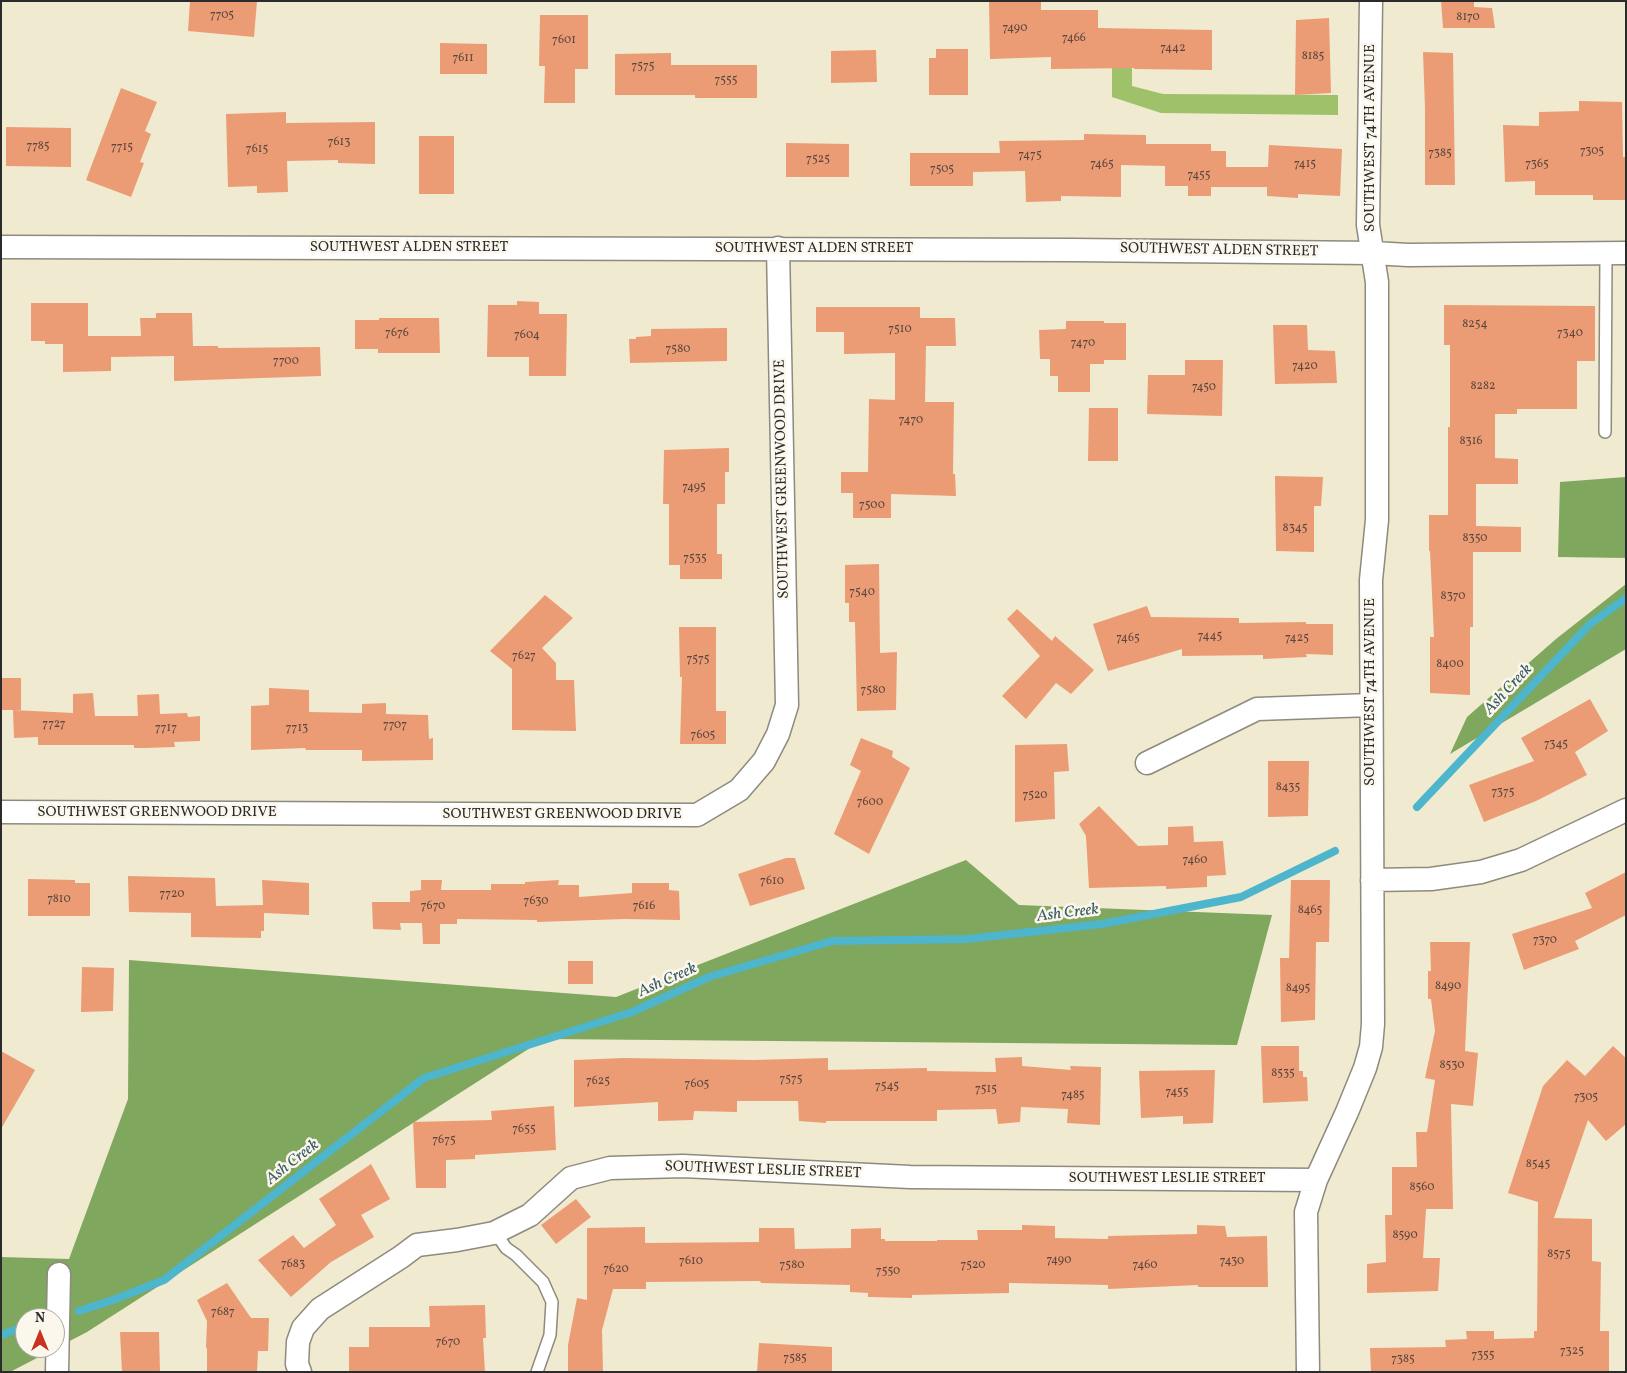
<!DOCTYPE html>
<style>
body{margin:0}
#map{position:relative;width:1627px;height:1373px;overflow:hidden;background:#f0ead1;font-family:Vollkorn,serif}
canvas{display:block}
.frame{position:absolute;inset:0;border:2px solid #2b2b2b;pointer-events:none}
.north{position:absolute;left:15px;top:1308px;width:50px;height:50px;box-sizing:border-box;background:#fbf7ec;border:1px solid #a8a59f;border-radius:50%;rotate:0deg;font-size:14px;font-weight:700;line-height:20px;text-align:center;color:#2b2b2b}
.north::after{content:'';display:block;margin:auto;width:18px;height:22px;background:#c8321e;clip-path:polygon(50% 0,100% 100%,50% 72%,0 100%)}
</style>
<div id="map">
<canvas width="1627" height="1373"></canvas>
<div class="frame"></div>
<div class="north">N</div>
</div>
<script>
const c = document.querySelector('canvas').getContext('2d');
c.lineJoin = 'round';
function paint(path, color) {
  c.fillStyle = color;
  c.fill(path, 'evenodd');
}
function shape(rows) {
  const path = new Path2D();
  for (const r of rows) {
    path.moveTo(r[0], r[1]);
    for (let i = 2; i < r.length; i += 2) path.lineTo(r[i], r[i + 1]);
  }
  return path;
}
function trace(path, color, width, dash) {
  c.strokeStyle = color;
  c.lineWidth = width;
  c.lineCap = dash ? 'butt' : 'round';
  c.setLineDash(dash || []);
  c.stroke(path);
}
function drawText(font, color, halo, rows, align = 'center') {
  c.font = font + ' Vollkorn,serif';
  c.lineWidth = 5;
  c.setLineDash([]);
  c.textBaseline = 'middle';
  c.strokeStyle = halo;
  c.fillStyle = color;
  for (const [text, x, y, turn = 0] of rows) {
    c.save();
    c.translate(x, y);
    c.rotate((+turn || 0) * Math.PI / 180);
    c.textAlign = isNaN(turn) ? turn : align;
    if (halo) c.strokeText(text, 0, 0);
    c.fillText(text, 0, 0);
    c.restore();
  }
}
paint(shape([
 [1112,58,1132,58,1132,86,1163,94,1338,95,1338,115,1161,113,1112,97]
]), '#9fc16a');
paint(shape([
 [1626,477,1626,558,1558,557,1560,482],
 [1626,584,1626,649,1450,754,1467,717,1556,639],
 [966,860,1019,905,1272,915,1237,1045,544,1039,87,1332,10,1372,1,1372,1,1257,69,1259,128,1099,129,960,616,997],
 [25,1318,55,1318,55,1348,25,1348]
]), '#7fa75e');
trace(shape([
 [1417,807,1590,624,1626,598],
 [79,1311,113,1300,164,1280,424,1078,632,1012,709,977,832,941,967,939,1102,924,1241,897,1335,851],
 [1,1335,18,1329]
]), '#4db5cc', 8);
paint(shape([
 [190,1,257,1,254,37,188,31],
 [989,1,1041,1,1041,10,1098,10,1098,28,1212,30,1212,70,1134,69,1134,68,1051,69,1051,57,990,59],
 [1441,1,1474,1,1474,7,1492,8,1495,28,1443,28],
 [540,15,588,15,588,69,575,69,575,103,544,103,545,66,539,66],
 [1329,18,1331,93,1295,95,1296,20],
 [440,43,487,44,487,74,440,74],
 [936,49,968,49,968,95,929,95,929,58,936,58],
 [876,50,877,82,831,83,831,51],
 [1423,52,1453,53,1455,185,1425,185,1425,108],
 [671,53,671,65,757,65,757,98,695,98,695,95,615,95,615,54],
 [121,88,157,102,145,131,151,134,140,162,144,163,131,197,86,180],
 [1579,101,1622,102,1623,157,1626,157,1626,200,1593,200,1593,195,1535,195,1535,181,1505,182,1503,125,1539,126,1539,112,1579,111],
 [286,112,286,123,375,122,375,164,338,163,338,160,287,161,288,192,257,193,257,186,228,187,226,114],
 [6,127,71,128,71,167,6,166],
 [1084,134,1146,135,1146,144,1211,144,1211,151,1226,151,1226,167,1268,167,1269,145,1342,149,1340,196,1298,194,1298,198,1267,196,1267,187,1211,187,1211,196,1188,196,1188,186,1165,186,1165,166,1121,165,1121,197,1061,196,1061,201,1026,202,1025,171,973,172,973,186,910,186,910,153,1000,153,999,141,1084,140],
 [419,136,454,136,454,194,419,194],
 [786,143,849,144,849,177,786,177],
 [517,301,539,302,539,314,567,314,566,376,529,376,529,357,487,357,488,305,517,305],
 [31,303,88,303,88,336,141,336,140,318,156,318,156,313,192,313,193,346,218,346,218,348,320,347,321,376,174,381,174,356,111,357,111,371,63,372,63,344,45,344,45,341,31,341],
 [1444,305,1595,306,1595,361,1577,361,1577,409,1517,409,1517,414,1495,414,1495,458,1518,459,1518,484,1476,484,1476,526,1521,527,1521,552,1473,552,1473,627,1470,627,1470,695,1430,693,1430,637,1434,637,1430,551,1429,551,1429,515,1448,515,1448,427,1450,427,1450,345,1444,345],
 [816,307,920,307,920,318,955,318,956,346,926,346,925,402,954,402,953,474,955,474,956,496,891,494,891,518,853,518,853,493,841,493,841,472,868,472,869,399,895,400,895,353,844,354,844,332,816,332],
 [379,318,439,318,440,353,378,353,378,349,355,349,355,320,379,320],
 [1066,321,1104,321,1104,323,1126,323,1126,360,1104,360,1104,364,1090,364,1090,392,1058,392,1058,376,1050,376,1050,359,1040,359,1039,330,1066,329],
 [1273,325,1307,325,1308,350,1335,351,1337,383,1275,384],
 [727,328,727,361,630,363,629,339,636,339,636,337,651,336,651,329],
 [1185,360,1223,360,1222,416,1147,414,1148,375,1185,375],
 [1089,408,1118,408,1118,461,1088,461],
 [729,448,729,472,725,472,725,504,717,504,717,554,722,554,722,579,680,579,680,565,669,565,669,504,663,504,664,450],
 [1275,476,1323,477,1321,506,1314,506,1314,552,1276,551],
 [879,564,880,653,897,652,896,710,857,711,855,622,849,622,849,603,845,603,845,565],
 [545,595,573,618,542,648,556,663,556,680,574,680,576,731,512,730,512,669,490,651],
 [1147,606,1151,617,1239,618,1239,623,1306,622,1306,624,1333,624,1333,655,1306,654,1307,657,1263,659,1263,655,1182,656,1182,649,1108,671,1093,624],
 [1017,609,1052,641,1055,636,1094,670,1071,694,1056,683,1026,719,1002,696,1040,656,1007,619],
 [679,627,716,627,716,711,726,711,726,744,680,744,682,677,680,677],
 [1,678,21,678,21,710,1,710],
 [269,688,309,690,309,712,362,713,362,704,386,703,386,714,428,715,429,739,433,738,433,760,362,761,362,750,306,750,305,748,251,750,251,706,269,705],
 [93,693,95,716,138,716,137,695,159,694,160,714,187,713,188,717,200,716,200,741,174,742,175,747,144,748,134,748,134,745,38,745,38,737,14,738,13,710,73,713,73,694],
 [1590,699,1608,731,1575,752,1587,775,1536,801,1484,822,1469,785,1534,761,1521,738],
 [861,738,893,751,892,757,910,768,869,854,834,834,861,771,850,765],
 [1067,744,1069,771,1054,772,1055,819,1015,822,1015,745],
 [1268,761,1309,761,1308,816,1268,817],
 [1099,806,1138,846,1168,845,1168,827,1193,826,1194,842,1223,841,1226,875,1207,876,1207,887,1166,889,1166,886,1089,888,1086,836,1079,824],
 [786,858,795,858,805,889,750,906,738,874],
 [1626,872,1626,915,1575,941,1579,949,1524,970,1512,934,1592,908,1585,893],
 [128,876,215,878,216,906,263,905,262,880,309,883,309,915,264,913,264,931,261,931,261,938,191,937,191,913,129,912],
 [28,879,75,880,75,883,90,883,90,916,28,916],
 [421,880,442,880,441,890,491,890,491,884,525,884,525,882,559,880,558,885,579,885,579,897,632,893,632,883,669,883,669,890,679,891,680,920,624,919,537,922,537,920,457,919,457,924,440,924,440,944,423,944,422,923,400,923,401,930,373,929,372,902,410,902,410,891,421,890],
 [1291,880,1330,880,1329,942,1316,942,1315,1020,1281,1022,1280,958,1289,958],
 [1430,942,1470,942,1465,1051,1478,1053,1473,1106,1451,1104,1453,1209,1426,1209,1423,1258,1440,1258,1438,1291,1367,1293,1367,1264,1386,1262,1385,1215,1392,1215,1392,1167,1417,1167,1416,1132,1427,1132,1435,1080,1425,1078,1435,1031,1431,999,1428,999,1428,971,1431,971],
 [568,961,593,961,593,984,568,984],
 [82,967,114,968,113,1011,81,1012],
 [1261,1046,1299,1046,1299,1071,1303,1071,1303,1077,1307,1077,1308,1101,1263,1103],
 [1613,1046,1626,1058,1626,1124,1606,1141,1588,1120,1554,1218,1592,1219,1592,1261,1601,1262,1600,1331,1609,1331,1609,1372,1371,1372,1370,1348,1446,1347,1445,1340,1467,1339,1466,1331,1494,1331,1494,1339,1534,1338,1534,1331,1537,1331,1538,1202,1508,1193,1543,1086,1567,1060,1585,1076],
 [1,1051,35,1070,1,1129],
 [1022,1057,1022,1066,1071,1070,1070,1066,1101,1067,1100,1125,1067,1123,1068,1109,1021,1107,1020,1122,998,1124,996,1109,937,1110,937,1121,826,1121,826,1123,799,1121,798,1101,737,1101,737,1112,694,1111,693,1120,658,1121,658,1102,574,1107,574,1060,623,1058,754,1060,828,1058,828,1070,927,1068,927,1071,996,1072,995,1058],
 [1215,1070,1213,1123,1183,1124,1183,1116,1141,1118,1139,1071],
 [554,1106,556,1150,475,1155,475,1159,446,1160,446,1188,416,1188,413,1122,492,1120,491,1111],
 [371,1164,390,1199,361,1215,374,1237,331,1262,291,1297,258,1260,293,1235,304,1248,336,1225,319,1199],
 [576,1199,591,1217,556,1244,541,1225],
 [1022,1225,1055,1226,1055,1238,1108,1239,1108,1236,1197,1234,1197,1225,1225,1226,1227,1237,1267,1236,1268,1287,1198,1287,1198,1285,1108,1289,1108,1285,1009,1283,1009,1293,912,1295,912,1298,868,1297,868,1293,850,1292,850,1285,761,1283,760,1281,646,1282,646,1289,613,1289,602,1330,603,1372,568,1372,568,1345,577,1298,587,1300,587,1228,645,1227,645,1243,759,1242,759,1228,794,1228,795,1249,851,1248,851,1229,881,1228,881,1239,885,1239,885,1241,937,1241,937,1240,978,1240,977,1230,1022,1230],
 [227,1283,251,1318,269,1318,268,1351,258,1351,257,1372,207,1372,207,1348,206,1348,207,1321,197,1300],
 [485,1305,486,1338,483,1338,485,1372,349,1372,349,1347,369,1347,369,1327,430,1327,429,1306],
 [120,1332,159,1332,160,1372,122,1372],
 [759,1343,832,1347,832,1372,757,1372]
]), '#eb9c75');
const service = shape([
 [1605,432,1606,254],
 [495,1232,506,1248,516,1255,543,1282,552,1302,550,1335,537,1372]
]);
const minor = shape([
 [1,247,1072,250,1373,253,1408,255,1626,253],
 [1147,763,1257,709,1371,705],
 [1,812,697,815,739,790,764,761,778,734,787,705,778,248],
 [1372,880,1431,879,1481,872,1521,860,1626,810],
 [57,1372,59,1274],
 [300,1372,297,1364,298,1342,303,1328,320,1309,401,1257,417,1245,457,1240,494,1233,530,1215,571,1178,610,1168,683,1166,910,1177,1316,1180],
 [1308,1372,1306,1212,1316,1180,1347,1112,1365,1068,1371,1047,1373,1024,1371,580,1377,520,1377,282,1368,225,1371,1]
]);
trace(service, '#8e8a7e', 14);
trace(minor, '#8e8a7e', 25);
trace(service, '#fff', 11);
trace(minor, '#fff', 22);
drawText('12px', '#5b473e', null, [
 ["7705",222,16],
 ["8170",1468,18],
 ["7490",1015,29],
 ["7466",1074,39],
 ["7601",564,41],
 ["7442",1173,49],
 ["8185",1313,57],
 ["7611",463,59],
 ["7575",643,67],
 ["7555",726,81],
 ["7613",339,143],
 ["7785",38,147],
 ["7715",122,148],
 ["7615",257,150],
 ["7305",1592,152],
 ["7385",1440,154],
 ["7475",1030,156],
 ["7525",818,160],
 ["7465",1102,165],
 ["7415",1305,165],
 ["7365",1537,165],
 ["7505",942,170],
 ["7455",1199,176],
 ["8254",1475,325],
 ["7510",900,330],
 ["7676",397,334],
 ["7340",1570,334],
 ["7604",527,336],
 ["7470",1083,344],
 ["7580",678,350],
 ["7700",286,362],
 ["7420",1305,367],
 ["8282",1483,387],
 ["7450",1204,388],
 ["7470",911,421],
 ["8316",1471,442],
 ["7495",694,488],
 ["7500",872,506],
 ["8345",1295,529],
 ["8350",1475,539],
 ["7535",695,559],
 ["7540",862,593],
 ["8370",1453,597],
 ["7445",1210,637],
 ["7465",1128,639],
 ["7425",1297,639],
 ["7627",524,657],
 ["7575",698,660],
 ["8400",1450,665],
 ["7580",873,691],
 ["7727",54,725],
 ["7707",395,726],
 ["7717",166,729],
 ["7713",297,729],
 ["7605",703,736],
 ["7345",1556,745],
 ["8435",1288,788],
 ["7375",1503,793],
 ["7520",1035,796],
 ["7600",870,803],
 ["7460",1195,861],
 ["7610",772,882],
 ["7720",172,895],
 ["7810",59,900],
 ["7630",536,902],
 ["7670",433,907],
 ["7616",644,907],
 ["8465",1310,911],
 ["7370",1545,941],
 ["8490",1448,987],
 ["8495",1298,989],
 ["8530",1452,1066],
 ["8535",1283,1074],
 ["7575",791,1080],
 ["7625",598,1082],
 ["7605",697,1085],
 ["7545",887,1087],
 ["7515",986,1090],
 ["7455",1177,1093],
 ["7485",1073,1096],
 ["7305",1586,1098],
 ["7655",524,1130],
 ["7675",444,1141],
 ["8545",1538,1165],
 ["8560",1422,1188],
 ["8590",1405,1236],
 ["8575",1559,1255],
 ["7490",1059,1261],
 ["7610",691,1262],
 ["7430",1232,1262],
 ["7683",293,1265],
 ["7580",792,1266],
 ["7520",973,1266],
 ["7460",1145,1266],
 ["7620",616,1270],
 ["7550",888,1272],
 ["7687",223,1313],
 ["7670",448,1343],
 ["7325",1572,1352],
 ["7355",1483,1356],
 ["7585",795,1359],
 ["7385",1403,1360]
]);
drawText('15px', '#2b2b2b', '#fbf7ec', [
 ["SOUTHWEST 74TH AVENUE",1371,138,-90],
 ["SOUTHWEST ALDEN STREET",409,248],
 ["SOUTHWEST ALDEN STREET",814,249],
 ["SOUTHWEST ALDEN STREET",1219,251,1],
 ["SOUTHWEST GREENWOOD DRIVE",783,479,-91],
 ["SOUTHWEST 74TH AVENUE",1371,692,-90],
 ["SOUTHWEST GREENWOOD DRIVE",157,813],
 ["SOUTHWEST GREENWOOD DRIVE",562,815],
 ["SOUTHWEST LESLIE STREET",763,1171,2],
 ["SOUTHWEST LESLIE STREET",1167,1179]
]);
drawText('italic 16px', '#375b63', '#fbf7ec', [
 ["Ash Creek",1509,690,-47],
 ["Ash Creek",1068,914,-7],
 ["Ash Creek",668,981,-24],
 ["Ash Creek",293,1163,-38]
]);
</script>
